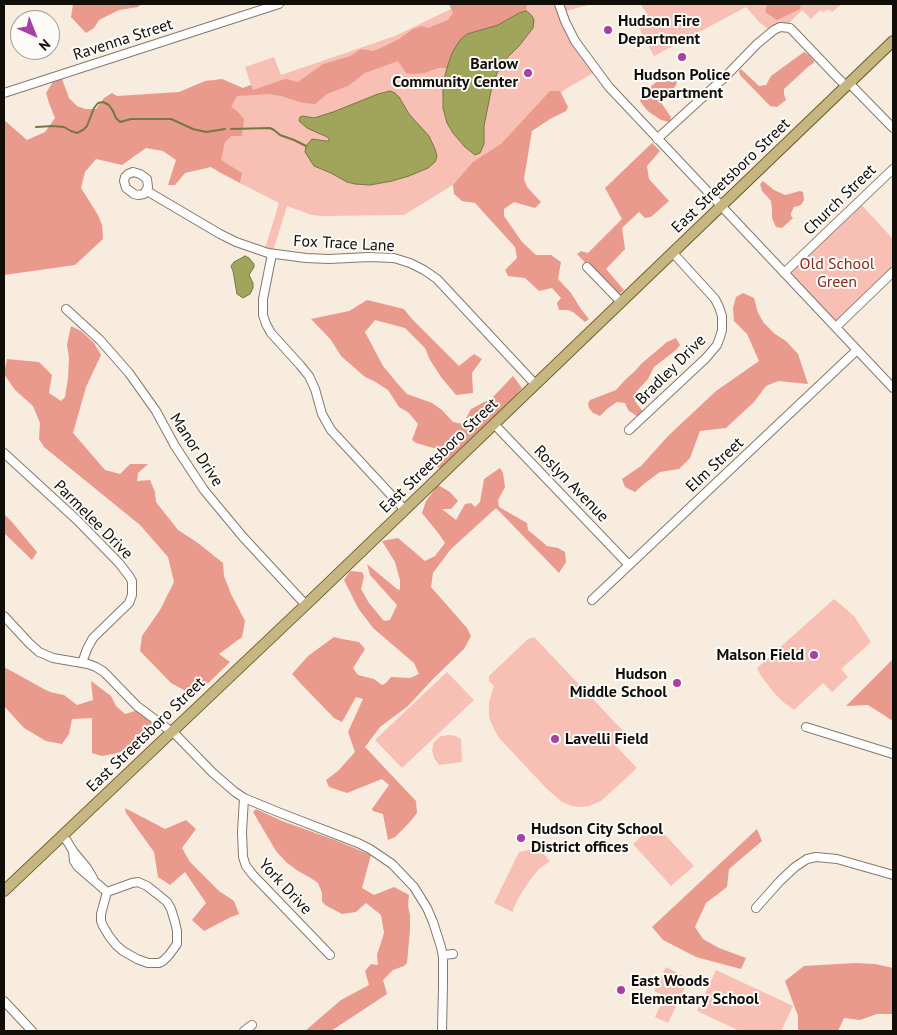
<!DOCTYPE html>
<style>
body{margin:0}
#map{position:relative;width:897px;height:1035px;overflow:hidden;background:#f8ecdf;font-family:"PT Sans",sans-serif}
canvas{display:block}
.frame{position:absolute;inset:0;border:5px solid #110e09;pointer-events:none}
.north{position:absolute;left:10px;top:10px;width:50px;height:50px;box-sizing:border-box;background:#fdfbf8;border:1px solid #9f9c98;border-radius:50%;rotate:136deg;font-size:14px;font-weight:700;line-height:20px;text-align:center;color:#110e09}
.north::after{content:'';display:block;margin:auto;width:18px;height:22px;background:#a83fa2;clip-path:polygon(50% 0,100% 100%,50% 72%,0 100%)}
</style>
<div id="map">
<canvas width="897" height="1035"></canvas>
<div class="frame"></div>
<div class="north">N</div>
</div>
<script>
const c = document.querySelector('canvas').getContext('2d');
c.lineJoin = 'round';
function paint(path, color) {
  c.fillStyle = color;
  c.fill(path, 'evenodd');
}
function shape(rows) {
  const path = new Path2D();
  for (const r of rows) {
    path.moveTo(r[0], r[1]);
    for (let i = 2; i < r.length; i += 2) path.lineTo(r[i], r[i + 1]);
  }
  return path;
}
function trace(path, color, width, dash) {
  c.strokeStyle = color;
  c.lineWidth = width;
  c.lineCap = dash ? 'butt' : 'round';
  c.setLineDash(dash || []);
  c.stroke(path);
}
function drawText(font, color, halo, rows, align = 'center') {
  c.font = font + ' "PT Sans",sans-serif';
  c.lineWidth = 4;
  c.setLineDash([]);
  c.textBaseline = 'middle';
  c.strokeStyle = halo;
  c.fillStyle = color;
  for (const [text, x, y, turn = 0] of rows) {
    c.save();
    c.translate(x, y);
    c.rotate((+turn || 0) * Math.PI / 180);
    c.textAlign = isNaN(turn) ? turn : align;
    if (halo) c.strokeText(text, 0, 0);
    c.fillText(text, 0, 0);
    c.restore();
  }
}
paint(shape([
 [461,4,592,4,562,12,597,71,564,90,500,156,404,215,320,216,312,215,287,206,272,254,264,252,279,203,220,173,211,167,220,96,251,85,245,67,274,57,281,75,395,36],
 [640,4,842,4,832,12,829,9,823,12,820,10,811,19,802,10,789,23,768,29,759,22,746,7,654,56,641,32,640,25,641,20,648,15],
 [859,202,893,239,893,272,836,327,784,273],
 [834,599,854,616,871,642,841,669,848,677,832,692,823,683,794,710,783,702,775,694,761,676,757,668],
 [534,637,625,733,614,744,637,768,601,801,589,806,580,807,572,806,562,802,546,788,499,738,491,723,489,716,489,702,494,686,489,681,489,676,528,639],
 [447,672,474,700,402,768,375,740],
 [449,735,456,736,461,739,462,762,439,765,434,758,432,750,434,742,441,736],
 [655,824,694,866,671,886,633,844],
 [538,848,550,861,539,869,530,880,519,897,513,909,513,912,494,903,519,852],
 [666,967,689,979,668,1023,655,1017,665,996,654,991],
 [716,970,793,1006,781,1031,740,1031,697,1011]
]), '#f8bfb4');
paint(shape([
 [73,4,141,4,138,7,119,10,99,20,94,28,86,33,71,17],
 [449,4,527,4,526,11,519,13,498,25,467,34,460,40,452,53,447,68,438,68,425,73,411,74,406,73,398,61,365,73,348,86,327,94,315,104,303,103,281,96,270,94,237,96,231,107,237,111,244,119,242,136,231,136,225,142,221,160,242,173,240,183,211,167,185,173,175,185,168,185,176,160,163,151,146,148,122,165,96,159,85,172,81,188,98,215,102,225,103,239,75,265,4,275,4,120,27,140,45,132,55,118,49,103,46,93,54,80,62,79,69,98,77,106,85,109,96,109,104,98,112,93,117,96,179,92,205,81,222,79,243,88,251,85,253,90,282,80,286,79,298,82,323,64,350,56,361,49,373,51,383,47,399,39,413,29,422,26,428,28,448,20,453,13],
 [767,4,801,4,800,9,777,20,765,12],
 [804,52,809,55,814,61,814,63,809,66,784,89,784,94,786,100,777,107,770,106,740,75,739,71,741,69,759,86,766,85,771,76],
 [668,73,679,75,676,85,672,91,663,94,660,101,671,117,670,122,661,120,649,112,645,108,640,101,641,94],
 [550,91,560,91,568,107,566,111,550,119,532,131,524,179,527,187,541,202,535,208,514,202,504,209,504,216,522,242,536,255,551,255,561,262,558,279,571,293,581,309,589,319,585,322,573,312,568,310,559,310,557,303,561,298,552,288,539,291,525,278,508,276,505,270,517,258,515,247,475,203,462,201,454,194,453,185,473,162,501,144],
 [652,143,660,151,647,166,649,179,669,201,651,217,645,218,639,212,622,228,625,249,606,269,624,290,617,296,577,254,581,251,588,253,622,219,605,188],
 [763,181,774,190,785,195,800,191,803,192,804,200,801,205,794,207,791,213,791,216,793,218,782,228,776,227,772,218,772,209,771,201,762,191,760,184],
 [743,293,754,298,758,313,764,323,775,334,786,341,798,354,808,384,778,381,766,386,754,402,726,428,700,431,690,458,679,469,660,472,645,483,635,492,625,487,622,479,641,466,668,436,716,391,759,361,747,334,734,321,733,308,736,297],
 [367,300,404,309,412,319,459,366,474,354,482,359,472,373,473,393,456,395,441,377,430,360,425,348,405,328,375,320,365,332,383,366,397,383,407,394,432,403,442,410,453,422,463,424,471,409,492,398,513,376,522,388,502,411,443,469,434,466,437,449,416,443,412,440,418,424,409,413,399,407,388,390,374,381,365,377,341,356,331,340,311,319,349,311],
 [71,326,81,331,94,343,101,355,86,387,73,433,105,470,120,474,130,464,148,464,138,473,137,481,150,480,155,492,156,502,178,530,198,543,223,563,224,576,231,594,245,621,242,637,219,654,230,662,195,696,171,683,140,651,142,636,160,610,174,582,168,557,140,525,44,447,39,439,40,423,33,406,15,390,4,374,7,359,39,362,52,375,49,393,61,401,65,397,68,378,69,358,67,345],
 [676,338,680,345,676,350,654,367,648,379,636,392,635,401,644,413,638,417,628,410,625,403,617,402,607,409,600,416,593,413,589,408,588,403,590,400,616,390,625,380,635,371,641,364,667,342],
 [500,468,503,473,505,487,498,500,499,507,527,523,528,530,547,546,558,548,565,552,566,562,559,573,496,508,451,549,433,573,431,587,467,628,471,636,464,649,433,679,408,706,380,727,365,747,416,801,417,813,409,823,395,837,388,840,383,814,373,811,372,809,389,785,382,779,347,793,329,787,326,780,338,771,355,752,348,732,363,699,356,697,342,722,334,718,304,687,292,674,308,656,334,637,342,639,359,642,365,649,353,668,358,675,374,679,382,685,386,683,391,677,410,678,419,674,414,663,373,628,358,608,344,580,350,571,362,572,364,576,361,589,369,603,384,621,390,620,397,605,370,575,367,564,397,589,400,590,400,580,395,562,382,541,398,538,425,561,435,556,445,543,439,534,422,513,426,501,438,485,450,492,458,501,451,509,442,509,456,520,465,504,471,503,475,507,480,502,484,479],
 [4,514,12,522,37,552,32,560,4,533],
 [893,659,893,721,868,705,846,706],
 [4,667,42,688,50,692,64,695,77,705,93,700,91,681,111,696,116,706,125,714,138,710,159,727,154,735,135,746,118,753,102,756,92,753,92,718,72,719,69,734,62,744,46,741,24,728,4,706],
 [125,808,165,829,186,820,196,829,182,848,190,862,219,891,234,901,239,914,231,917,204,931,192,920,206,903,185,872,170,885,158,877,154,852,126,813],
 [256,809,282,821,335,840,371,855,362,888,374,895,394,887,409,895,408,906,410,915,410,930,407,963,404,966,393,970,383,980,387,994,331,1031,305,1031,341,1000,369,985,365,971,371,964,378,965,377,955,384,933,381,915,366,903,356,912,342,914,325,905,322,901,322,893,318,883,309,877,298,871,286,862,276,851,253,812],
 [757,829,762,841,729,869,727,887,706,903,695,927,703,939,719,948,746,958,741,969,696,957,663,940,652,927],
 [855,963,875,964,893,968,893,1014,877,1014,860,1020,844,1018,838,1031,798,1031,798,1016,785,981,804,966]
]), '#e99a8c');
const water = shape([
 [526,11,529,13,532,16,534,20,533,28,519,46,505,60,497,73,491,91,484,126,484,144,480,153,475,155,465,147,453,133,447,123,443,108,443,83,447,68,452,53,460,40,467,34,498,25,519,13,526,11],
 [390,91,395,93,399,97,409,114,429,136,435,149,437,156,435,162,428,168,409,176,392,181,370,185,355,184,347,182,331,173,314,166,305,152,306,146,312,139,326,141,329,141,329,139,327,137,307,128,299,121,300,117,303,116,314,118,333,112,378,94,390,91],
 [245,256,249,258,254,264,254,267,249,275,253,283,253,288,250,294,243,298,237,294,233,271,231,266,234,262,245,256]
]);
paint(water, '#a0a55b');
trace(water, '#757842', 1);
trace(shape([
 [36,127,53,126,64,127,71,131,77,133,83,130,87,126,94,108,98,103,103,102,109,105,113,111,116,118,120,122,131,119,171,119,193,129,206,132,225,129],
 [231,129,270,128,274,130,280,135,294,140,306,146]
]), '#757842', 2);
const minor = shape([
 [559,4,565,21,575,41,609,87,893,388],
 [849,83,893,128],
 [4,93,279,4],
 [657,139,726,76,757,44,774,30,780,27,790,28,794,32,835,75,846,86],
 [133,172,140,174,147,179,148,187,144,194,138,195,134,194,126,188,124,181,125,177,128,174,133,172],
 [147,191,220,234,236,242,268,253,306,258,329,259,369,257,394,258,410,263,424,270,437,279,535,384],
 [272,254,263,299,263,315,266,324,271,333,300,365,309,376,315,389,322,414,331,430,404,509],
 [587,267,621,302],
 [784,273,893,169],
 [66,309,100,340,129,373,156,411,175,446,204,490,243,537,305,604],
 [836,327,893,272],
 [494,424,629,565],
 [629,430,706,358,717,345,720,337,722,330,722,316,719,307,715,299,673,253],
 [4,453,77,520,119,563,129,576,132,581,132,595,129,603,93,638,87,649,82,663],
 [592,600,857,350],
 [4,616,29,643,39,652,53,658,88,664,96,667,104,672,137,706,176,735,213,773,235,792,244,798,278,812,358,843,370,849,392,864,414,887,427,908,433,922,441,947,443,957,443,986,442,1031],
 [806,727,893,754],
 [244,798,242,832,243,857,246,866,253,875,330,955],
 [62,836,67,841,73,851,87,868,93,878],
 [73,851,74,861,78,867,107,892],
 [138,882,147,886,156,893,167,902,171,909,175,922,177,931,177,944,169,955,163,961,159,963,148,963,137,959,123,951,116,945,109,936,103,926,101,921,101,914,107,892,132,883,138,882],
 [756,908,780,881,795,867,807,859,816,857,837,859,893,875],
 [443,955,453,954],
 [4,1001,32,1031],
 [244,1031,252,1025]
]);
const major = shape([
 [4,891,314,597,893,41]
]);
trace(minor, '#83796d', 10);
trace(major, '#6e5c22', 12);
trace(minor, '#fff', 8);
trace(major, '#c6b682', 10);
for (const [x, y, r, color] of [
 [608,30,5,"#a83fa2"],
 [682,57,5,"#a83fa2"],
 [528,73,5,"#a83fa2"],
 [814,655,5,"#a83fa2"],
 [677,683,5,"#a83fa2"],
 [555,739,5,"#a83fa2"],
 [521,838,5,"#a83fa2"],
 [621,990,5,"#a83fa2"]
]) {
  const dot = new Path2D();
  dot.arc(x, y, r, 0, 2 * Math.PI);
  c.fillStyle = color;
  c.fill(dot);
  trace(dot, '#fdfbf8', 2);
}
drawText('bold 16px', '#110e09', '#fdfbf8', [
 ["Hudson Fire",618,21],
 ["Department",618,39],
 ["Barlow",518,64,"right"],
 ["Community Center",518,82,"right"],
 ["Hudson Police",682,75,"center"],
 ["Department",682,93,"center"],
 ["Malson Field",804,655,"right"],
 ["Hudson",667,674,"right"],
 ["Middle School",667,692,"right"],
 ["Lavelli Field",565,739],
 ["Hudson City School",531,829],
 ["District offices",531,847],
 ["East Woods",631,981],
 ["Elementary School",631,999]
], 'left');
drawText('16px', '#110e09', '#fdfbf8', [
 ["Ravenna Street",123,40,-18],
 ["East Streetsboro Street",731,176,-44],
 ["Church Street",840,200,-44],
 ["Fox Trace Lane",344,244,3],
 ["Bradley Drive",671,370,-45],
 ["Manor Drive",196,450,57],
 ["East Streetsboro Street",439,456,-44],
 ["Elm Street",715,465,-43],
 ["Roslyn Avenue",571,484,46],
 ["Parmelee Drive",93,520,45],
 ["East Streetsboro Street",146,735,-44],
 ["York Drive",285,887,47]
]);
drawText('16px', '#852a1c', '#fdfbf8', [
 ["Old School",837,264],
 ["Green",837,282]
]);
</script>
